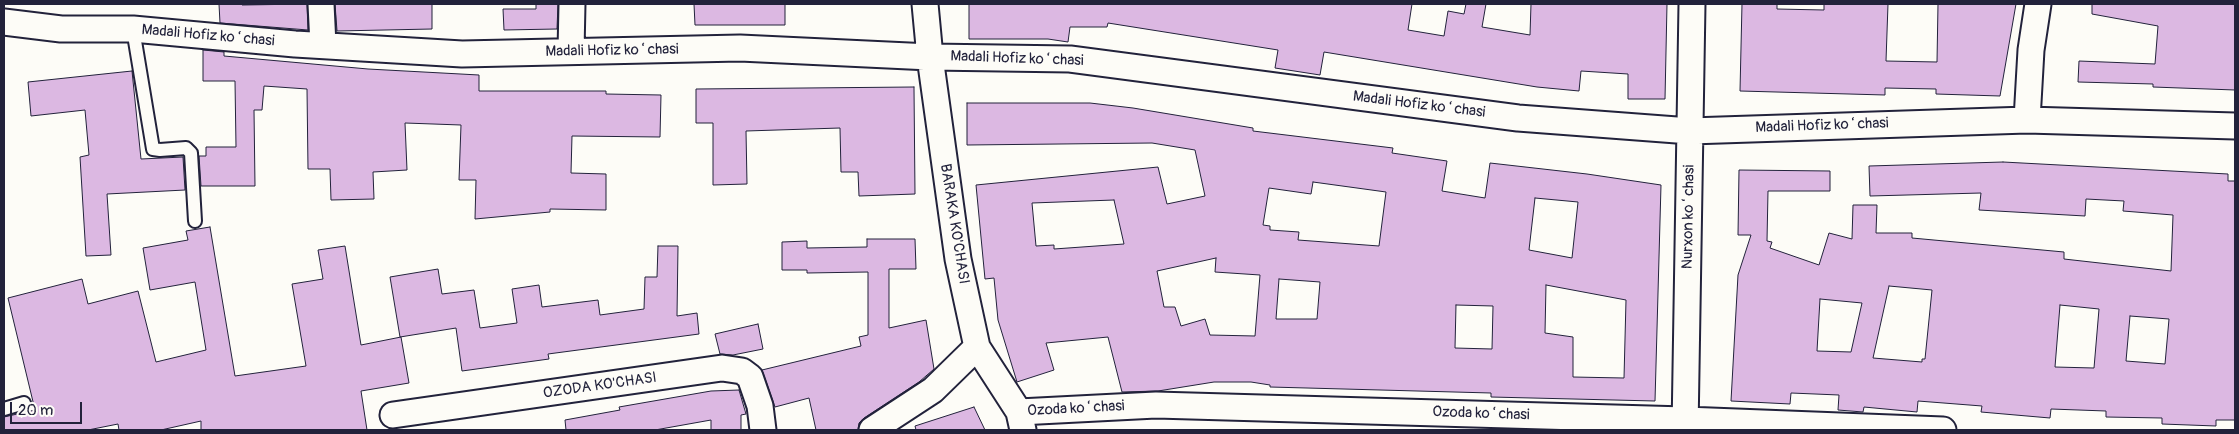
<!DOCTYPE html>
<meta charset="utf-8">
<style>
body{margin:0}
#map{position:relative;width:2239px;height:434px;overflow:hidden;background:#fdfcf7;font-family:Pangolin,sans-serif}
canvas{display:block}
.frame{position:absolute;inset:0;border:5px solid #22223b;pointer-events:none}
.scale{position:absolute;left:10px;top:402px;width:72px;height:22px;box-sizing:border-box;border:2px solid #22223b;border-top:0;padding-left:6px;font-size:15px;line-height:18px;white-space:nowrap;color:#22223b;-webkit-text-stroke:4px #fdfcf7;paint-order:stroke}
</style>
<div id="map">
<canvas width="2239" height="434"></canvas>
<div class="frame"></div>
<div class="scale">20 m</div>
</div>
<script>
const c = document.querySelector('canvas').getContext('2d');
c.lineJoin = 'round';
function paint(path, color) {
  c.fillStyle = color;
  c.fill(path, 'evenodd');
}
function shape(rows) {
  const path = new Path2D();
  for (const r of rows) {
    path.moveTo(r[0], r[1]);
    for (let i = 2; i < r.length; i += 2) path.lineTo(r[i], r[i + 1]);
  }
  return path;
}
function trace(path, color, width, dash) {
  c.strokeStyle = color;
  c.lineWidth = width;
  c.lineCap = dash ? 'butt' : 'round';
  c.setLineDash(dash || []);
  c.stroke(path);
}
function drawText(font, color, halo, rows, align = 'center') {
  c.font = font + ' Pangolin,sans-serif';
  c.lineWidth = 4.5;
  c.setLineDash([]);
  c.textBaseline = 'middle';
  c.strokeStyle = halo;
  c.fillStyle = color;
  for (const [text, x, y, turn = 0] of rows) {
    c.save();
    c.translate(x, y);
    c.rotate((+turn || 0) * Math.PI / 180);
    c.textAlign = isNaN(turn) ? turn : align;
    if (halo) c.strokeText(text, 0, 0);
    c.fillText(text, 0, 0);
    c.restore();
  }
}
const building = shape([
 [219,4,242,4,242,5,307,4,308,30,220,23,219,4],
 [335,4,432,4,432,29,337,31,335,4],
 [536,4,558,4,557,29,504,30,503,9,536,9,536,4],
 [694,4,785,4,785,25,695,25,694,4],
 [969,4,1412,4,1408,30,1444,36,1448,11,1464,14,1466,4,1486,4,1482,27,1530,35,1531,4,1667,4,1665,99,1628,99,1628,74,1581,71,1579,91,1537,87,1324,52,1320,75,1275,68,1278,50,1108,23,1107,27,1070,27,1068,42,1048,39,969,39,969,4],
 [1742,4,1777,4,1777,9,1824,10,1824,4,1888,4,1886,61,1937,62,1938,4,2016,4,2000,96,1936,94,1936,89,1885,88,1885,95,1740,91,1742,4],
 [2092,4,2235,4,2235,90,2153,87,2153,84,2078,82,2079,61,2155,64,2158,26,2092,14,2092,4],
 [203,50,224,52,224,56,368,69,479,75,479,91,606,91,606,94,661,95,660,137,572,136,571,173,606,174,606,210,550,209,550,212,475,219,476,180,459,180,461,125,405,123,407,170,373,172,374,199,331,200,330,169,308,169,307,89,264,86,262,110,254,110,255,186,201,186,199,156,206,156,206,147,236,147,235,81,203,81,203,50],
 [132,71,141,159,183,157,185,190,107,194,111,255,86,256,80,157,89,155,85,110,31,116,28,82,132,71],
 [914,87,915,194,859,196,858,172,841,172,840,128,746,131,747,184,713,185,713,123,696,123,696,89,914,87],
 [967,103,1090,103,1133,108,1253,128,1253,131,1393,148,1392,153,1447,161,1442,191,1485,198,1490,163,1587,174,1661,185,1655,401,1491,397,1491,393,1270,387,1270,385,1251,382,1214,382,1158,391,1122,392,1108,337,1046,343,1054,370,1017,382,998,320,994,278,985,279,976,185,1158,167,1167,204,1205,196,1195,150,1152,143,967,145,967,103],
 [1313,182,1386,192,1379,246,1298,240,1299,232,1270,230,1270,226,1263,225,1269,188,1311,194,1313,182],
 [1535,198,1578,202,1572,258,1529,250,1535,198],
 [1114,200,1124,244,1054,249,1054,245,1036,246,1032,203,1114,200],
 [1216,258,1215,272,1260,275,1255,336,1210,335,1205,319,1181,326,1175,307,1164,307,1157,271,1216,258],
 [1279,279,1320,282,1317,319,1276,319,1279,279],
 [1546,285,1626,300,1624,378,1573,377,1573,337,1545,333,1546,285],
 [1456,305,1493,306,1492,349,1455,348,1456,305],
 [2003,162,2228,174,2228,181,2235,181,2235,420,2216,420,2216,426,2162,424,2162,418,2106,417,2106,411,2051,409,2050,418,1981,412,1982,406,1918,401,1917,412,1864,407,1863,412,1838,410,1839,395,1791,393,1790,404,1731,401,1738,275,1751,235,1738,235,1739,170,1830,171,1830,191,1768,191,1767,241,1772,242,1770,248,1819,265,1829,233,1852,239,1853,205,1877,205,1876,233,1912,233,1912,238,2064,252,2064,259,2171,271,2173,215,2123,211,2124,201,2086,199,2085,216,1979,210,1981,193,1870,196,1869,166,2003,162],
 [1889,286,1932,290,1925,359,1922,359,1922,362,1873,358,1889,286],
 [1820,299,1862,303,1851,352,1817,351,1820,299],
 [2060,305,2099,309,2094,368,2055,367,2060,305],
 [2130,316,2169,319,2165,364,2126,361,2130,316],
 [210,227,235,376,306,366,292,284,323,279,318,250,345,246,361,345,401,337,409,383,361,391,367,430,201,430,201,421,161,430,119,430,118,424,88,430,4,430,4,417,35,410,8,298,82,279,88,304,138,291,156,362,206,350,195,282,150,290,143,248,188,240,186,231,210,227],
 [867,239,915,239,916,269,889,269,889,328,926,320,934,369,919,382,864,418,859,423,858,430,816,430,809,398,775,407,762,370,861,346,859,337,868,335,868,272,807,273,807,270,782,270,782,242,807,241,807,248,867,247,867,239],
 [658,246,678,246,677,316,697,313,699,334,548,354,549,359,462,371,456,328,400,337,390,277,438,269,442,294,474,290,480,328,517,323,512,289,539,285,542,307,598,300,600,315,644,309,645,277,657,277,658,246],
 [758,324,763,349,733,355,720,354,715,334,758,324],
 [739,390,746,414,741,415,741,430,711,430,711,420,655,430,566,430,565,420,620,410,619,407,711,391,739,390],
 [974,407,985,430,916,430,915,426,974,407]
]);
paint(building, '#dcb8e2');
trace(building, '#22223b', 1);
const lane = shape([
 [133,29,153,149,160,150,186,148,191,153,195,221],
 [4,409,24,403]
]);
const street = shape([
 [321,4,323,45],
 [925,4,930,57,958,259,977,347,1019,412,1023,430],
 [4,22,61,29,133,29,295,44,462,54,740,48,930,57,1070,59,1518,118,1690,131,2027,120,2235,126],
 [571,51,572,4],
 [2027,120,2031,50,2038,4],
 [1019,412,1156,405,1685,420,1943,430],
 [393,415,722,368,742,371,750,377,760,406,763,430],
 [872,430,933,390,977,347],
 [1685,430,1692,4]
]);
trace(lane, '#22223b', 16);
trace(street, '#22223b', 29);
trace(lane, '#fdfcf7', 12);
trace(street, '#fdfcf7', 25);
drawText('15px', '#22223b', '#fdfcf7', [
 ["Madali Hofiz koʻchasi",208,36,5],
 ["Madali Hofiz koʻchasi",612,51,-1],
 ["Madali Hofiz koʻchasi",1017,59,2],
 ["Madali Hofiz koʻchasi",1419,105,7],
 ["Madali Hofiz koʻchasi",1822,126,-2],
 ["Nurxon koʻchasi",1689,217,-89],
 ["BARAKA KO'CHASI",954,224,81],
 ["OZODA KO'CHASI",600,386,-8],
 ["Ozoda koʻchasi",1076,409,-3],
 ["Ozoda koʻchasi",1481,414,2]
]);
</script>
